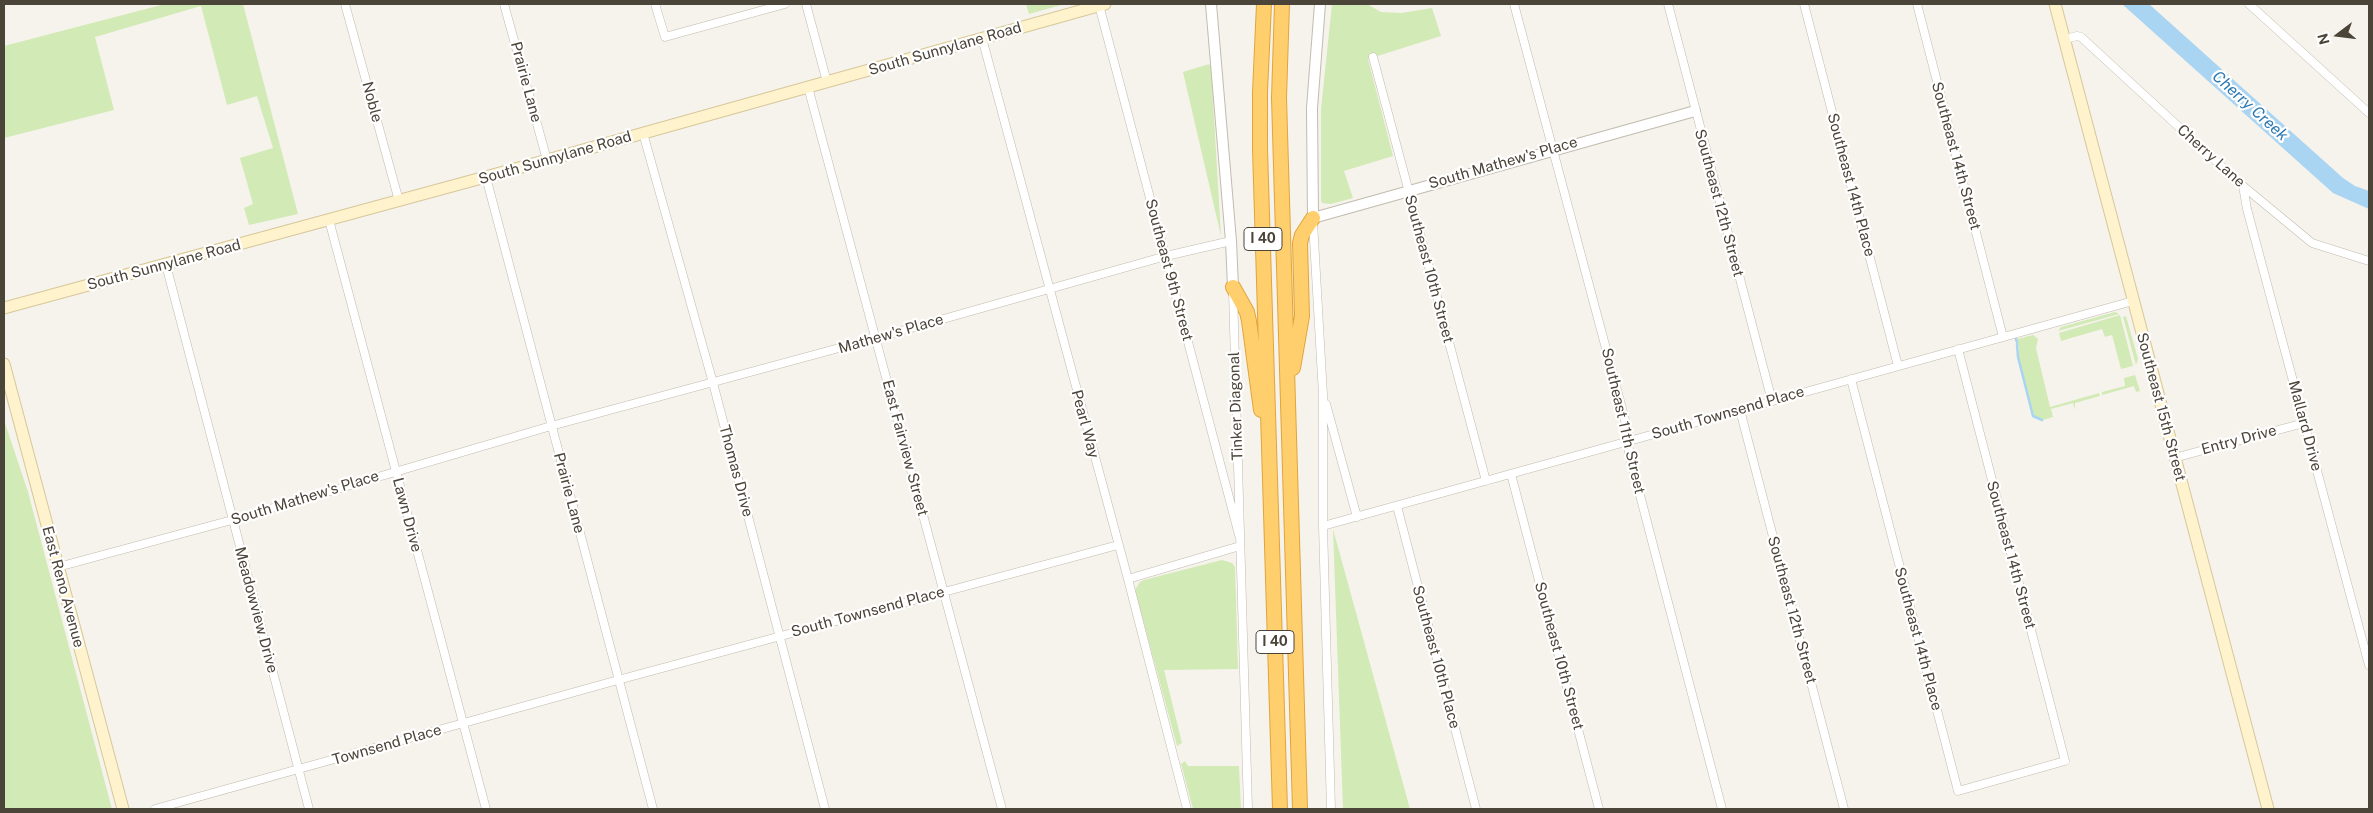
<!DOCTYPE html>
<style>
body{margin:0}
#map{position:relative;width:2373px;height:813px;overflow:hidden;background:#f6f3ec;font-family:"Public Sans",sans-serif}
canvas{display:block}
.frame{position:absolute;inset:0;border:5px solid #4b4439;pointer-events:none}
.north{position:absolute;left:2313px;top:10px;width:50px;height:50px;-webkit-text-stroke:4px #fff;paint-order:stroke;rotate:255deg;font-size:14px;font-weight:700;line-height:20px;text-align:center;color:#4b4439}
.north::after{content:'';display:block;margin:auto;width:18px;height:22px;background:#4b4439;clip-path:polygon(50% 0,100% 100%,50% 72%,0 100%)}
</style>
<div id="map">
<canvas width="2373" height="813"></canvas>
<div class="frame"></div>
<div class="north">N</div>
</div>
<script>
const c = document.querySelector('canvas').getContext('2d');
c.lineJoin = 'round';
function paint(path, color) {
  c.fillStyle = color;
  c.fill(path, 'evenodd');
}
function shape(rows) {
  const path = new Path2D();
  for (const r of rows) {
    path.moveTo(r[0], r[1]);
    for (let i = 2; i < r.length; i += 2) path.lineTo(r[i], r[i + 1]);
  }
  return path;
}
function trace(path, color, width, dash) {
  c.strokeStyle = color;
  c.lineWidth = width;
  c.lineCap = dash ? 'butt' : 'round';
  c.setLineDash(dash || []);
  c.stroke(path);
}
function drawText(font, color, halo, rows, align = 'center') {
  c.font = font + ' "Public Sans",sans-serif';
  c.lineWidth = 4.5;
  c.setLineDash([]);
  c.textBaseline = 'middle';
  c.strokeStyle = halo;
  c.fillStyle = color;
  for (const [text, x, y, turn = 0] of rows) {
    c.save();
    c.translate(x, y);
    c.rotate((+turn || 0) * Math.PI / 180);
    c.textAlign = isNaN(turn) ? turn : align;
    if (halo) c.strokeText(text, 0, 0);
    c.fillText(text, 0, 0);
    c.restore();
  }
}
paint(shape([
 [165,4,243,4,298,214,249,225,244,208,253,204,240,158,273,148,257,96,227,105,201,6,95,37,114,110,4,138,4,46],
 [1026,4,1065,4,1029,14],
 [1332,4,1367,4,1381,12,1401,13,1432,8,1441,36,1368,59,1393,156,1344,171,1353,198,1331,204,1322,203,1321,200,1321,109],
 [1209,64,1211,67,1221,236,1183,72],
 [2115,312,2119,314,2058,331,2061,327],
 [2120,315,2133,366,2121,369,2112,335,2105,337,2102,329,2061,341,2059,333],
 [2126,316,2138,359,2136,365,2123,317],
 [2033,335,2038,339,2036,348,2050,407,2099,393,2100,396,2075,403,2075,410,2073,403,2051,409,2053,417,2043,420,2034,416,2018,356,2019,349,2017,339],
 [2135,375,2140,391,2136,392,2134,386,2102,395,2102,392,2125,386,2124,378],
 [4,420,28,492,112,809,4,809],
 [1333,529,1410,809,1343,809],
 [1222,560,1232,563,1235,567,1238,669,1164,670,1182,743,1177,746,1135,590,1140,582,1144,580],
 [1185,761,1188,766,1239,766,1241,809,1193,809,1181,764]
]), '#d2eab5');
paint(shape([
 [2122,4,2149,4,2343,178,2355,186,2369,191,2369,209,2333,193]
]), '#a9d4f2');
trace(shape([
 [2016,339,2017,342],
 [2017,344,2018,357,2033,416,2042,420]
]), '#a9d4f2', 2.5);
const minor = shape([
 [345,4,399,201],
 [504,4,547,160],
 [655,4,665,37,785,4],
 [806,4,827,82],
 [1514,4,1628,431,1629,453,1722,809],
 [1668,4,1772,401],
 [1804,4,1898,366],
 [1917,4,2003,337],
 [2249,4,2369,113],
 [1099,5,1239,535],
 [982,38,1128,579,1187,809],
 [2065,39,2077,36,2081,37,2243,186,2312,243,2369,261],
 [1373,57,1486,481],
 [808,87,1002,809],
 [643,133,713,383,825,809],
 [486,177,653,809],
 [2243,186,2247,209,2369,665],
 [329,220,486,809],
 [1313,222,1323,395,1323,526,1331,809],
 [166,265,309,809],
 [1233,292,1248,809],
 [1851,379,1958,791,2065,761,1958,349],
 [1326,404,1357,517],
 [1740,410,1844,809],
 [2174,458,2304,423],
 [1511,474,1599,809],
 [1397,506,1476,809],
 [1323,526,2133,301],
 [58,567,232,520,551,426,876,338,1166,256,1231,241],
 [1128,579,1240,546],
 [155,809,618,680,1118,545]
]);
const tertiary = shape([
 [1211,4,1231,241,1233,287],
 [1320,4,1312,108,1313,218,1695,111]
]);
const secondary = shape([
 [2055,4,2268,809],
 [4,308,533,164,1105,4],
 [4,364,123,809]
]);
const motorway = shape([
 [1264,4,1260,92,1260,149,1280,809],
 [1282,4,1279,98,1300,809],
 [1233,287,1247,312,1249,321,1261,410],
 [1293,368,1302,316,1300,243,1302,235,1313,218]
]);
trace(minor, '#c2bbae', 9);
trace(tertiary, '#c2bbae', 12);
trace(secondary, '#d6c79b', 13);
trace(motorway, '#e0a43c', 16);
trace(minor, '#fff', 8);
trace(tertiary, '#fff', 10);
trace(secondary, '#fff3cd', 11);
trace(motorway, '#ffcf6e', 14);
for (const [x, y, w] of [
 [1263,239,38],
 [1275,642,38]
]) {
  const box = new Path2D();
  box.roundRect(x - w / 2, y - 11.5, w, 23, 4);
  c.fillStyle = '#fff';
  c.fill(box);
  trace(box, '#4b4439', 1);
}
drawText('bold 14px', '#4b4439', null, [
 ["I 40",1263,239],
 ["I 40",1275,642]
]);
drawText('15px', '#4b4439', '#fff', [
 ["South Sunnylane Road",945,49,-16],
 ["Prairie Lane",526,82,75],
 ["Noble",372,102,75],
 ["Southeast 14th Street",1956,156,75],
 ["Cherry Lane",2211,156,42],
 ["South Sunnylane Road",555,158,-16],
 ["South Mathew's Place",1503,163,-16],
 ["Southeast 14th Place",1851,185,75],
 ["Southeast 12th Street",1719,203,75],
 ["South Sunnylane Road",164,265,-15],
 ["Southeast 10th Street",1429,269,75],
 ["Southeast 9th Street",1169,270,75],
 ["Mathew's Place",891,334,-16],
 ["Tinker Diagonal",1236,406,-92],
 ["Southeast 15th Street",2161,407,75],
 ["South Townsend Place",1728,413,-16],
 ["Southeast 11th Street",1623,421,77],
 ["Pearl Way",1085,424,75],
 ["Mallard Drive",2305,426,75],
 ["Entry Drive",2239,440,-15],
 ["East Fairview Street",905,448,75],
 ["Thomas Drive",736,471,75],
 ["Prairie Lane",569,493,75],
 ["South Mathew's Place",305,498,-17],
 ["Lawn Drive",407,515,75],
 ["Southeast 14th Street",2011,555,75],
 ["East Reno Avenue",63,587,75],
 ["Meadowview Drive",256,610,75],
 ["Southeast 12th Street",1792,610,75],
 ["South Townsend Place",868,612,-15],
 ["Southeast 14th Place",1918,639,75],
 ["Southeast 10th Street",1559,656,75],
 ["Southeast 10th Place",1436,657,75],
 ["Townsend Place",387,745,-16]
]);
drawText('italic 16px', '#2e7ab2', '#fff', [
 ["Cherry Creek",2250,106,42]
]);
</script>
